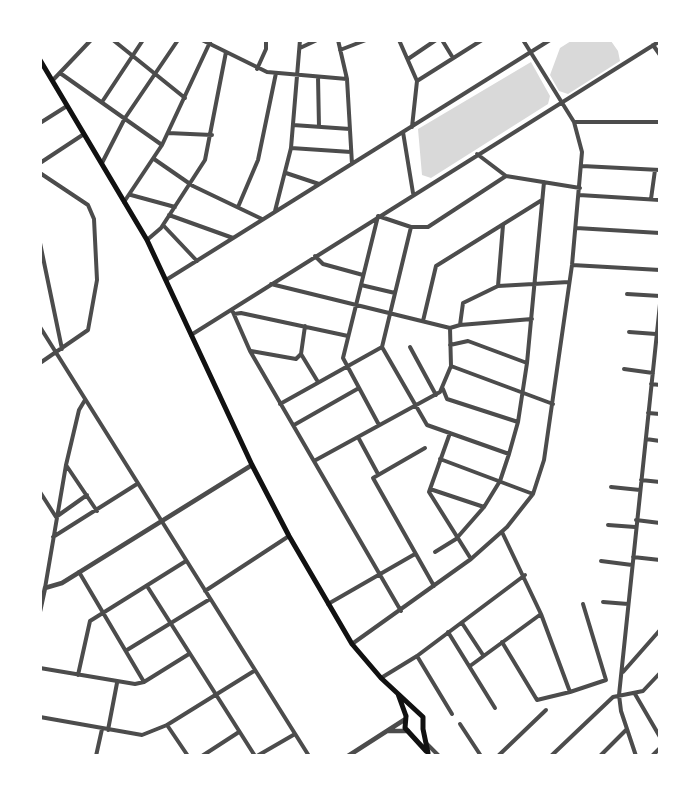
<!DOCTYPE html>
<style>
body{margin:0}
#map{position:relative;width:700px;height:796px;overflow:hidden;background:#fff;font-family:"Golos Text",sans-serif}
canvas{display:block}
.frame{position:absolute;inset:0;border:42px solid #fff;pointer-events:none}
</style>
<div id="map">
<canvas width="700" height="796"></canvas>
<div class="frame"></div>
</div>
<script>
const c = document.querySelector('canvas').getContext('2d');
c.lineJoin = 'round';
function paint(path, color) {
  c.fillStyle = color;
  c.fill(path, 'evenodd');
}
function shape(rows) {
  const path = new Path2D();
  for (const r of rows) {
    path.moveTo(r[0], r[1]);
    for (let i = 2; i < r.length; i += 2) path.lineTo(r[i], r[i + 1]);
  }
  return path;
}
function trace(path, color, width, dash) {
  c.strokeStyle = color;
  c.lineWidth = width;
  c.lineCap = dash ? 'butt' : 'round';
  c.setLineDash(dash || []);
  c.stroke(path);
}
paint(shape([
 [571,41,611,41,618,51,620,61,568,94,559,91,550,75,560,48],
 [531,62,550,96,548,104,431,178,422,175,418,129]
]), '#d9d9d9');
trace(shape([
 [113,40,185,98],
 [202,40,267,72,347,79],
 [338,40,347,79,352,164],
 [399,40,417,81],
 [442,40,453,58],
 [653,45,660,55],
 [300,48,317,40],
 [340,50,366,40],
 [408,59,436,40],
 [257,69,266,49,266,40],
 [60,73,162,145],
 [318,77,319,127],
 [53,80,91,40],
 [417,81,482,40],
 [102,102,143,40],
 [574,122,660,122],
 [40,123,67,106],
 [293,125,350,129],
 [412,127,417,81],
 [403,132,413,193],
 [168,133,212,135],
 [291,148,351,152],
 [477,154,506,176,580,188],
 [154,159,193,186,262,219],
 [40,163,84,134],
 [102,163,125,118,178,40],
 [582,166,660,170],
 [40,173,88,205,94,219,97,280,88,330,40,363],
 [286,173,319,184],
 [131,195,175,207],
 [579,195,660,200],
 [651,199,655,170],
 [124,202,162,145,211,40],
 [238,207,258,160,276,73],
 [275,211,291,148,300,40],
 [169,215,233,238],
 [163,225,197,261],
 [576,228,660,233],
 [147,240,161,228,205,160,226,52],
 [40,243,62,349],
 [315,256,323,264,363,275],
 [572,265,660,270],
 [166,280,550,40],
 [271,284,450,328],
 [361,285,395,293],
 [498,286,569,282],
 [627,294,660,296],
 [232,310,250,351,401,611],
 [234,314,241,313,348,336],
 [423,321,436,266,542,200],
 [460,325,463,303,498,286,503,225],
 [40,327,309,756],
 [450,328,460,325,532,319],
 [629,332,656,334],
 [191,335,660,41],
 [450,345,468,341,527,363],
 [382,347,427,425,509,454],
 [382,347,411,227],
 [410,347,436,395],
 [251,351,296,359,301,354,305,326],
 [301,354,318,382],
 [451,366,553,404],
 [624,369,653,373],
 [651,384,660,385],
 [443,389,447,399,518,422],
 [280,404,382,347],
 [648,413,660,414],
 [294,425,359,388],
 [379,425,343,358,378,216,411,227,428,227,506,176],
 [450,433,429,492,471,559],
 [358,437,378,474],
 [646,439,660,441],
 [425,448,373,478,434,586],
 [440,459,533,494],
 [314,461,440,392,451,366,450,328],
 [66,465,97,511],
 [641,480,660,482],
 [611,487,640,490],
 [430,489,484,507],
 [40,492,56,517,87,495],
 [636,520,660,523],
 [608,525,635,527],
 [502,532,541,614,570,692,537,700,502,642],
 [53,537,137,484],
 [435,552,456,539,484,507,500,481,509,454,518,422,527,363,544,182],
 [633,557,660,560],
 [601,561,632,565],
 [79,572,144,682],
 [147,586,255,756],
 [45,588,66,465,79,410,85,400],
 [205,591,289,536],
 [603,602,628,604],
 [328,604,415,554],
 [462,623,483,655],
 [448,632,495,708],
 [352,644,471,559,507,527,533,494,544,460,572,265,582,152,574,122,523,40],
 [127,650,210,599],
 [417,656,452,714],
 [470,666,541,614],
 [40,668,135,684,144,682,189,654],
 [623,672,660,630],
 [78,675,90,621,186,561],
 [381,678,417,656,525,575],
 [570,692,606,680,583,604],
 [635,694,660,737],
 [40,717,142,735,167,725,254,671],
 [460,724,481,756],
 [167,725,188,756],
 [108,730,117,683],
 [427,744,439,756],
 [96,756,102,729],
 [202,756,239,732],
 [257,756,295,734],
 [498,756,546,710],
 [551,756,613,697,643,691,660,673],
 [600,756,626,730],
 [636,756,621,711,619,695,660,304],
 [652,756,660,748]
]), '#4c4c4c', 4);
trace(shape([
 [45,588,62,583,252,465],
 [40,611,45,588],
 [387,731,408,731],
 [348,756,404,720]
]), '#4c4c4c', 4.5);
trace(shape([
 [40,60,147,240,252,465,289,536,352,644,381,678,423,717,423,729,428,753],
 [398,694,406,716],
 [406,716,405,728,426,751]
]), '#111', 5);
</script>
